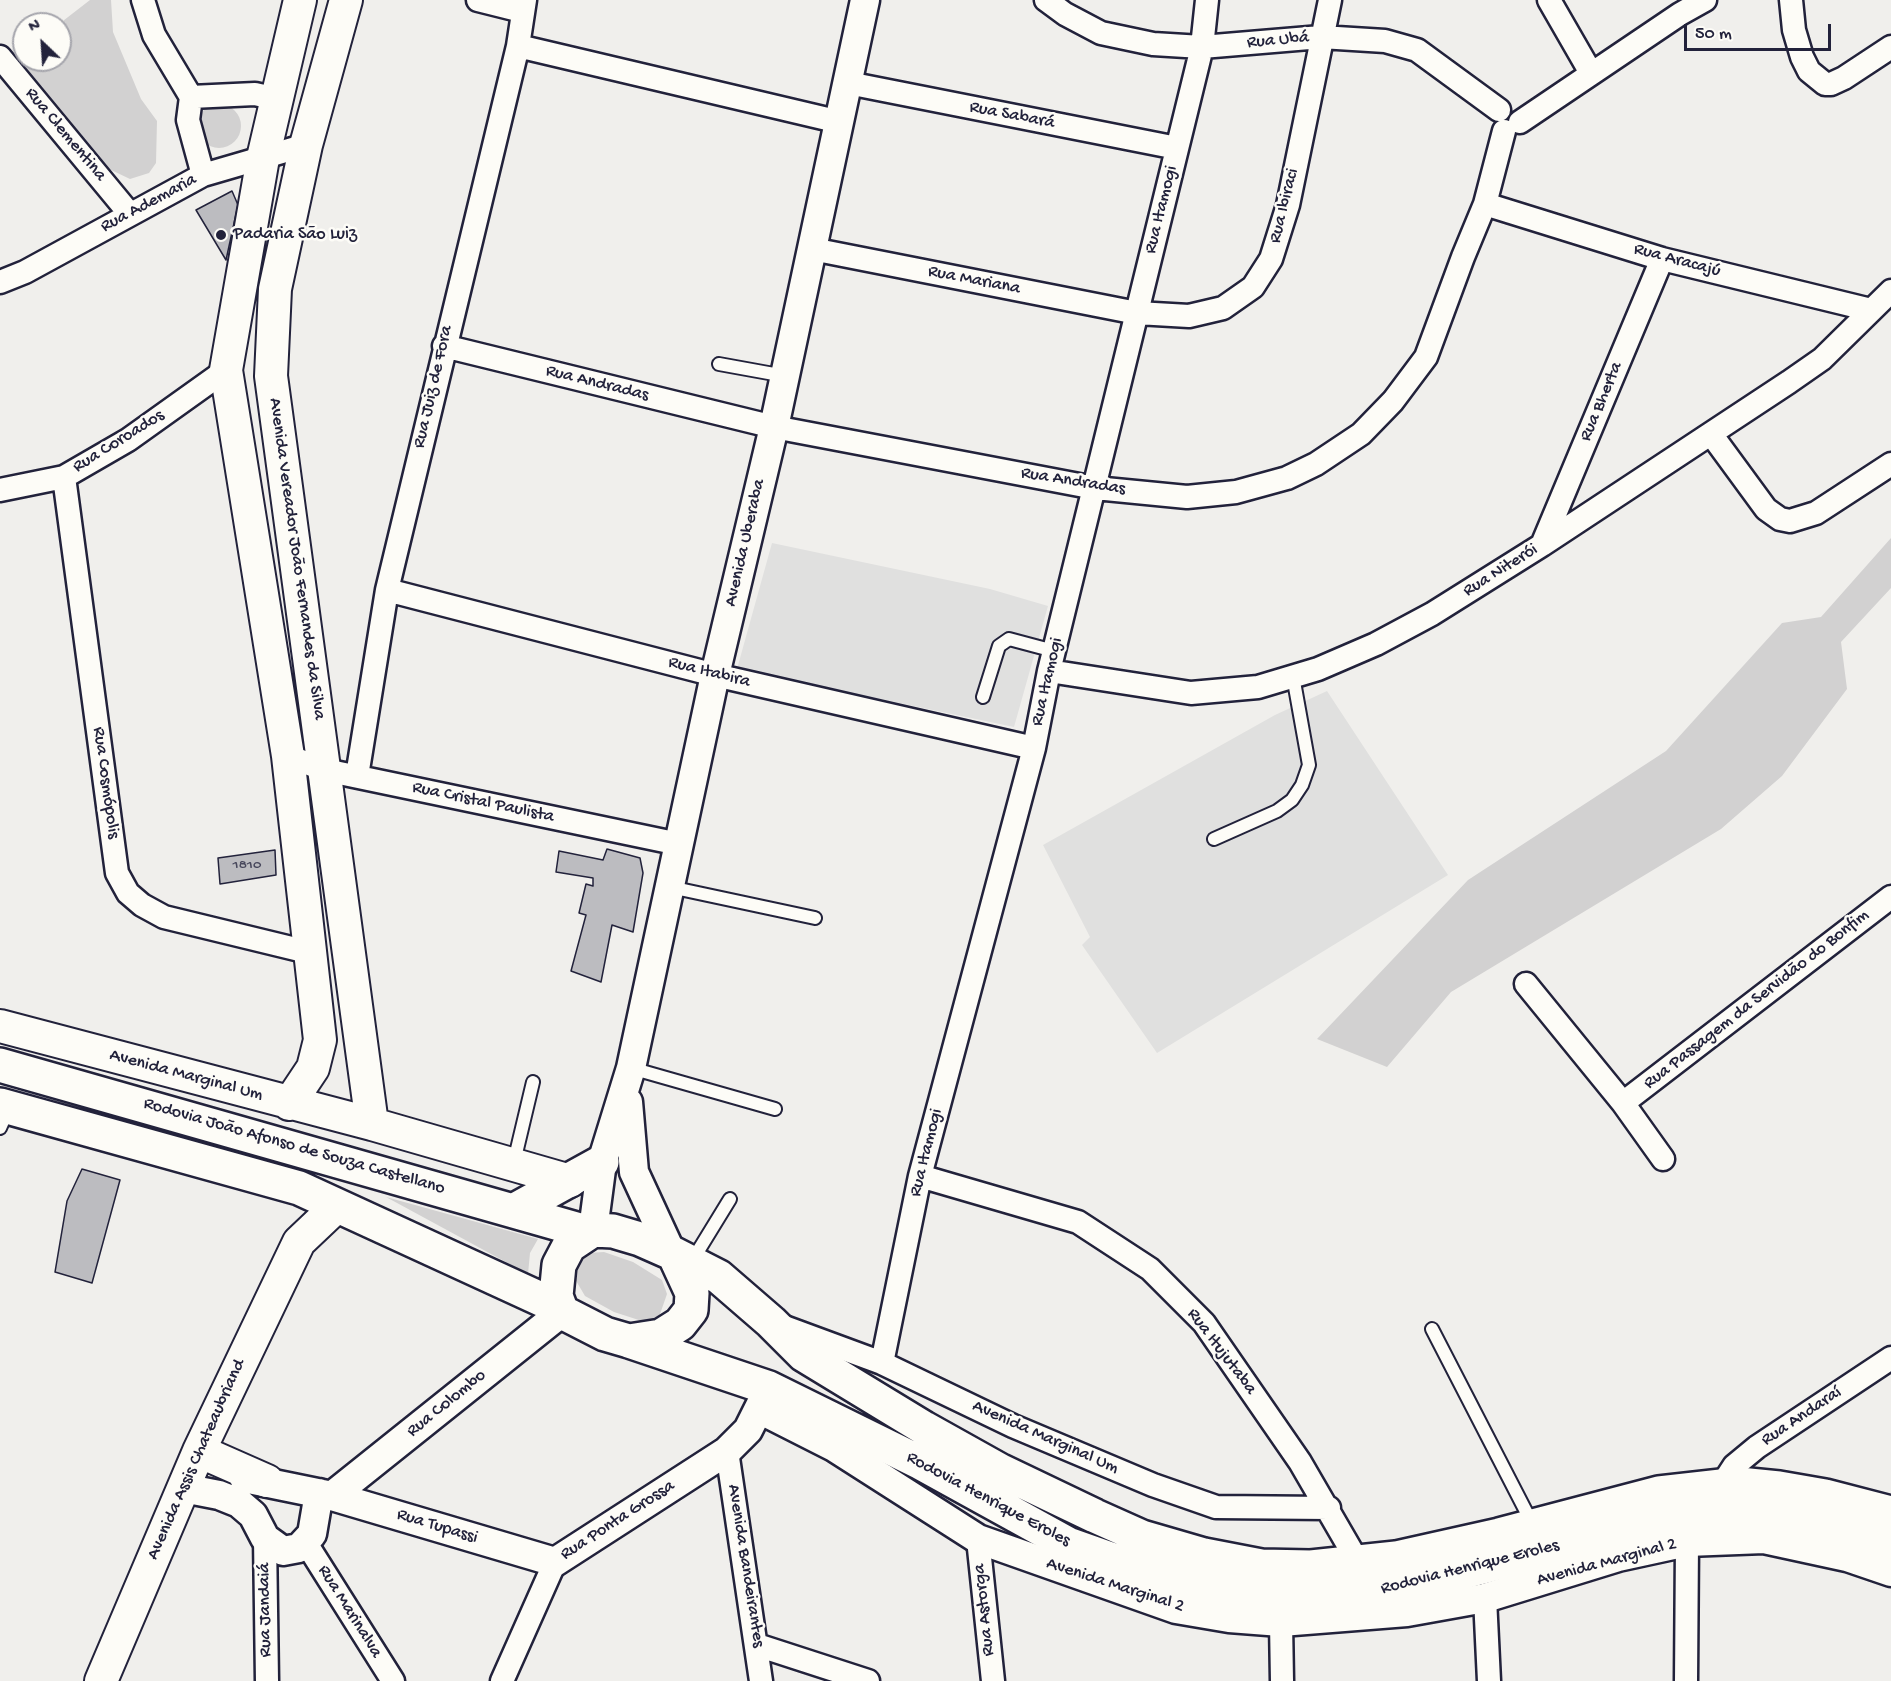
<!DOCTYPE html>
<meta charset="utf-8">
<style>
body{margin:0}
#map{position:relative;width:1891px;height:1681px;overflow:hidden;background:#f0efec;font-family:"Gochi Hand",sans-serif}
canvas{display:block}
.north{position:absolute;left:12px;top:12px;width:60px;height:60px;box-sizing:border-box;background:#fdfcf7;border:2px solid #a5a5ac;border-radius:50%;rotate:335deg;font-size:16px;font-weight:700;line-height:24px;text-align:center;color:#22223b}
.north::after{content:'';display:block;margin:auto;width:21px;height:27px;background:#22223b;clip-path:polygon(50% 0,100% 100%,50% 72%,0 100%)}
.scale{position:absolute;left:1684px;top:24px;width:147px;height:27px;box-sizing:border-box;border:3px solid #22223b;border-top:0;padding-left:8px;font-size:18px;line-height:21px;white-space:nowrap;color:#22223b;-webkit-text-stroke:4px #fdfcf7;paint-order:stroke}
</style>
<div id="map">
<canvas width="1891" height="1681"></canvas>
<div class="north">N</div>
<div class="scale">50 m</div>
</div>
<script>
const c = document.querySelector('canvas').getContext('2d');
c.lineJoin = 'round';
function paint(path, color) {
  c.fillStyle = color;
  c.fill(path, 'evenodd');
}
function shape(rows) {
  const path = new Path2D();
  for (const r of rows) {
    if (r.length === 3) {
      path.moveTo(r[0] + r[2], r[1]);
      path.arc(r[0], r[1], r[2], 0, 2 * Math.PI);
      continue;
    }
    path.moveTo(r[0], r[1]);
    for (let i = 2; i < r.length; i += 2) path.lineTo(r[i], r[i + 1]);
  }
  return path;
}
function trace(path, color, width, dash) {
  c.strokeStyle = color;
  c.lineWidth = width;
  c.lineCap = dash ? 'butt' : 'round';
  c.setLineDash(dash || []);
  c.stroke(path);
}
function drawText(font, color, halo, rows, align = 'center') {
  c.font = font + ' "Gochi Hand",sans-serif';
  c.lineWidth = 5;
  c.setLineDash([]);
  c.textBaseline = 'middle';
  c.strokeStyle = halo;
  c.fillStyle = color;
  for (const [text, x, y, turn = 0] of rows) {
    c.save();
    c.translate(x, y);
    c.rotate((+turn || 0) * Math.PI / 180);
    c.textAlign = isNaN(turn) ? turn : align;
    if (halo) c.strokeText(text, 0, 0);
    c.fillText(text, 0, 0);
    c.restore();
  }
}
paint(shape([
 [772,543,990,589,1048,606,1014,727,737,669],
 [1327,691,1448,875,1157,1053,1082,945,1090,937,1043,845,1275,715]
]), '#e0e0df');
paint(shape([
 [90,0,111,0,113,32,141,99,157,121,156,163,149,173,130,179,107,168,75,135,18,56,24,51,24,60,60,60,59,24],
 [219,126,22],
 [1891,538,1891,588,1841,642,1847,689,1782,776,1721,829,1451,992,1387,1067,1317,1039,1468,880,1666,751,1782,623,1821,617],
 [386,1197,538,1239,530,1253,528,1274],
 [604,1252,633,1262,662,1280,667,1294,659,1317,645,1322,614,1312,585,1296,575,1279,576,1263,588,1253]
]), '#d2d1d1');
const building = shape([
 [232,191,238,205,226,260,196,210,232,191],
 [607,849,640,858,643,873,633,932,612,925,601,982,571,971,586,915,579,913,586,884,593,886,593,878,556,872,559,851,603,860,607,849],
 [275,850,276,875,220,884,218,858,275,850],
 [82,1169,120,1180,92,1283,55,1272,67,1201,82,1169]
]);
paint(building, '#bcbcc0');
trace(building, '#22223b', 1.5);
const service = shape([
 [719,364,785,376],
 [983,697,999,646,1009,639,1054,651],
 [1214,839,1277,811,1292,800,1302,785,1309,765,1293,676],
 [670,887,815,918],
 [631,1068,775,1109],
 [0,1128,9,1108],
 [513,1166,533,1082],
 [692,1261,730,1199],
 [1432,1329,1533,1525]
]);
const minor = shape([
 [143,0,154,35,191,97,188,120,203,175],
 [478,0,522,11],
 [1046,0,1065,14,1101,33,1153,44,1202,47,1321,37,1385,41,1417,50,1499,110],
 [1549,0,1591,73],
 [1791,0,1794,30,1802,57,1809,71,1825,84,1831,84,1844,78,1891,47],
 [518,46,840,122],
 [0,57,129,213],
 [848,83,1177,148],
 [191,97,255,94,277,99],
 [1520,122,1680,14,1705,0],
 [1485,204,1662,259,1871,310],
 [812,249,1137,313,1189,316,1223,308,1253,287,1271,259,1288,205,1330,0],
 [0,282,25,272,203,175,306,145],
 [444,346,774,427,1095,488,1187,497,1236,492,1287,478,1316,464,1361,434,1393,401,1426,357,1463,257,1485,204,1504,131],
 [1711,434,1766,509,1780,519,1790,521,1816,513,1891,464],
 [64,477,117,873,128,893,142,905,164,917,312,953],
 [0,490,64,477,128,440,226,370],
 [1542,545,1662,259],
 [387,590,715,675,1034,748],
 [1049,671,1191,693,1258,687,1318,669,1376,644,1432,614,1542,545,1789,382,1822,359,1891,291],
 [288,756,325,770,679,844],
 [357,776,387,590,518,46,525,0],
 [1526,984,1623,1103,1663,1159],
 [1623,1103,1891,897],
 [920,1176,1078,1222,1150,1269,1204,1323,1300,1462,1358,1562],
 [779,1325,882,1363,1013,1426,1153,1485,1216,1507,1329,1508],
 [882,1363,920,1176,1034,748,1049,671,1202,47,1207,0],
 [727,1451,761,1681],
 [1721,1486,1734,1466,1757,1447,1891,1358],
 [265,1538,267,1681],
 [978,1539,993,1681],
 [306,1543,393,1681],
 [1485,1598,1489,1681],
 [1281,1622,1282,1681],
 [757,1645,868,1681],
 [502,1681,555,1562],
 [1686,1681,1687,1542]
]);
const tertiary = shape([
 [628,1102,634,1172,670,1250],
 [593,1230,602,1162,631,1068,715,675,774,427,865,0],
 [759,1409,834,1447,978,1539,1176,1609,1229,1618,1281,1622,1407,1612,1485,1598,1618,1557,1687,1542,1764,1539,1847,1557,1891,1572],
 [244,1478,332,1496,555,1562,727,1451,748,1430,767,1392],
 [183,1488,219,1495,239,1503,253,1515,265,1538,283,1551,299,1548,312,1534,319,1493],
 [332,1496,562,1312]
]);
const secondary = shape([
 [346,0,306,145,275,289,271,376,372,1124],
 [0,1026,372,1124,570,1181],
 [289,1104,313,1068,320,1040,288,756,226,370,263,158,300,0],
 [199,1451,267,1481],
 [101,1681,199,1451,299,1242,337,1206]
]);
const primary = shape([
 [0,1065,587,1232],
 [0,1105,299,1188,558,1307],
 [515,1210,602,1162],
 [593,1230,613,1231,640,1239,674,1254,692,1293,691,1310,680,1324,661,1336,629,1341,605,1334,562,1312,556,1296,559,1265,569,1246,593,1230],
 [674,1254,719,1277,771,1322,804,1355,924,1428,1001,1471,1095,1516,1142,1537,1204,1555,1261,1566,1311,1567,1396,1558,1499,1535,1659,1493,1739,1484,1779,1488,1825,1496,1891,1513],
 [629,1341,769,1388,921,1463,1068,1544,1136,1568,1213,1590,1272,1598,1379,1592,1415,1585,1576,1542,1679,1521,1732,1514,1786,1517,1891,1542]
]);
trace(service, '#22223b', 16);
trace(minor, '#22223b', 27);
trace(tertiary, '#22223b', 33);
trace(secondary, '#22223b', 36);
trace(primary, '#22223b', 38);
trace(service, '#fdfcf7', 12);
trace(minor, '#fdfcf7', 22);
trace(tertiary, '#fdfcf7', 28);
trace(secondary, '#fdfcf7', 32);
trace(primary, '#fdfcf7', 33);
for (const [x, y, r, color] of [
 [221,235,6,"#22223b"]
]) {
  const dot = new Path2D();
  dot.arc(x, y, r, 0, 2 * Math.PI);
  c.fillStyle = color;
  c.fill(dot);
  trace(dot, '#fdfcf7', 2);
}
drawText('15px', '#48485c', null, [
 ["1810",247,866]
]);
drawText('18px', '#22223b', '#fdfcf7', [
 ["Rua Ubá",1278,41,-5],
 ["Rua Sabará",1012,116,11],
 ["Rua Clementina",65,135,50],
 ["Rua Ademaria",149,204,-28],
 ["Rua Ibiraci",1285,206,-76],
 ["Rua Itamogi",1162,210,-76],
 ["Rua Aracajú",1677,261,15],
 ["Rua Mariana",974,281,11],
 ["Rua Andradas",597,384,14],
 ["Rua Juiz de Fora",434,387,-77],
 ["Rua Bherta",1602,402,-67],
 ["Rua Coroados",119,442,-32],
 ["Rua Andradas",1073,482,9],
 ["Avenida Uberaba",746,543,-77],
 ["Avenida Vereador João Fernandes da Silva",296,559,82],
 ["Rua Niterói",1501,571,-32],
 ["Rua Itabira",709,673,14],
 ["Rua Itamogi",1048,682,-77],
 ["Rua Cosmópolis",105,783,82],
 ["Rua Cristal Paulista",483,803,12],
 ["Rua Passagem da Servidão do Bonfim",1757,1000,-38],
 ["Avenida Marginal Um",186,1076,15],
 ["Rodovia João Afonso de Souza Castellano",294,1147,16],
 ["Rua Itamogi",927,1153,-76],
 ["Rua Itujutaba",1221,1352,53],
 ["Rua Colombo",447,1404,-39],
 ["Rua Andaraí",1802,1417,-34],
 ["Avenida Marginal Um",1045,1438,24],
 ["Avenida Assis Chateaubriand",197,1460,-66],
 ["Rodovia Henrique Eroles",988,1500,28],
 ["Rua Ponta Grossa",618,1521,-33],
 ["Rua Tupassi",437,1527,17],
 ["Avenida Marginal 2",1607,1563,-15],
 ["Avenida Bandeirantes",745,1566,81],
 ["Rodovia Henrique Eroles",1470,1568,-14],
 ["Avenida Marginal 2",1115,1586,18],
 ["Rua Jandaiá",266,1610,-91],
 ["Rua Astorga",985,1610,-96],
 ["Rua Marinalva",349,1612,58]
]);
drawText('18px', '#22223b', '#fdfcf7', [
 ["Padaria São Luiz",233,235]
], 'left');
</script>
